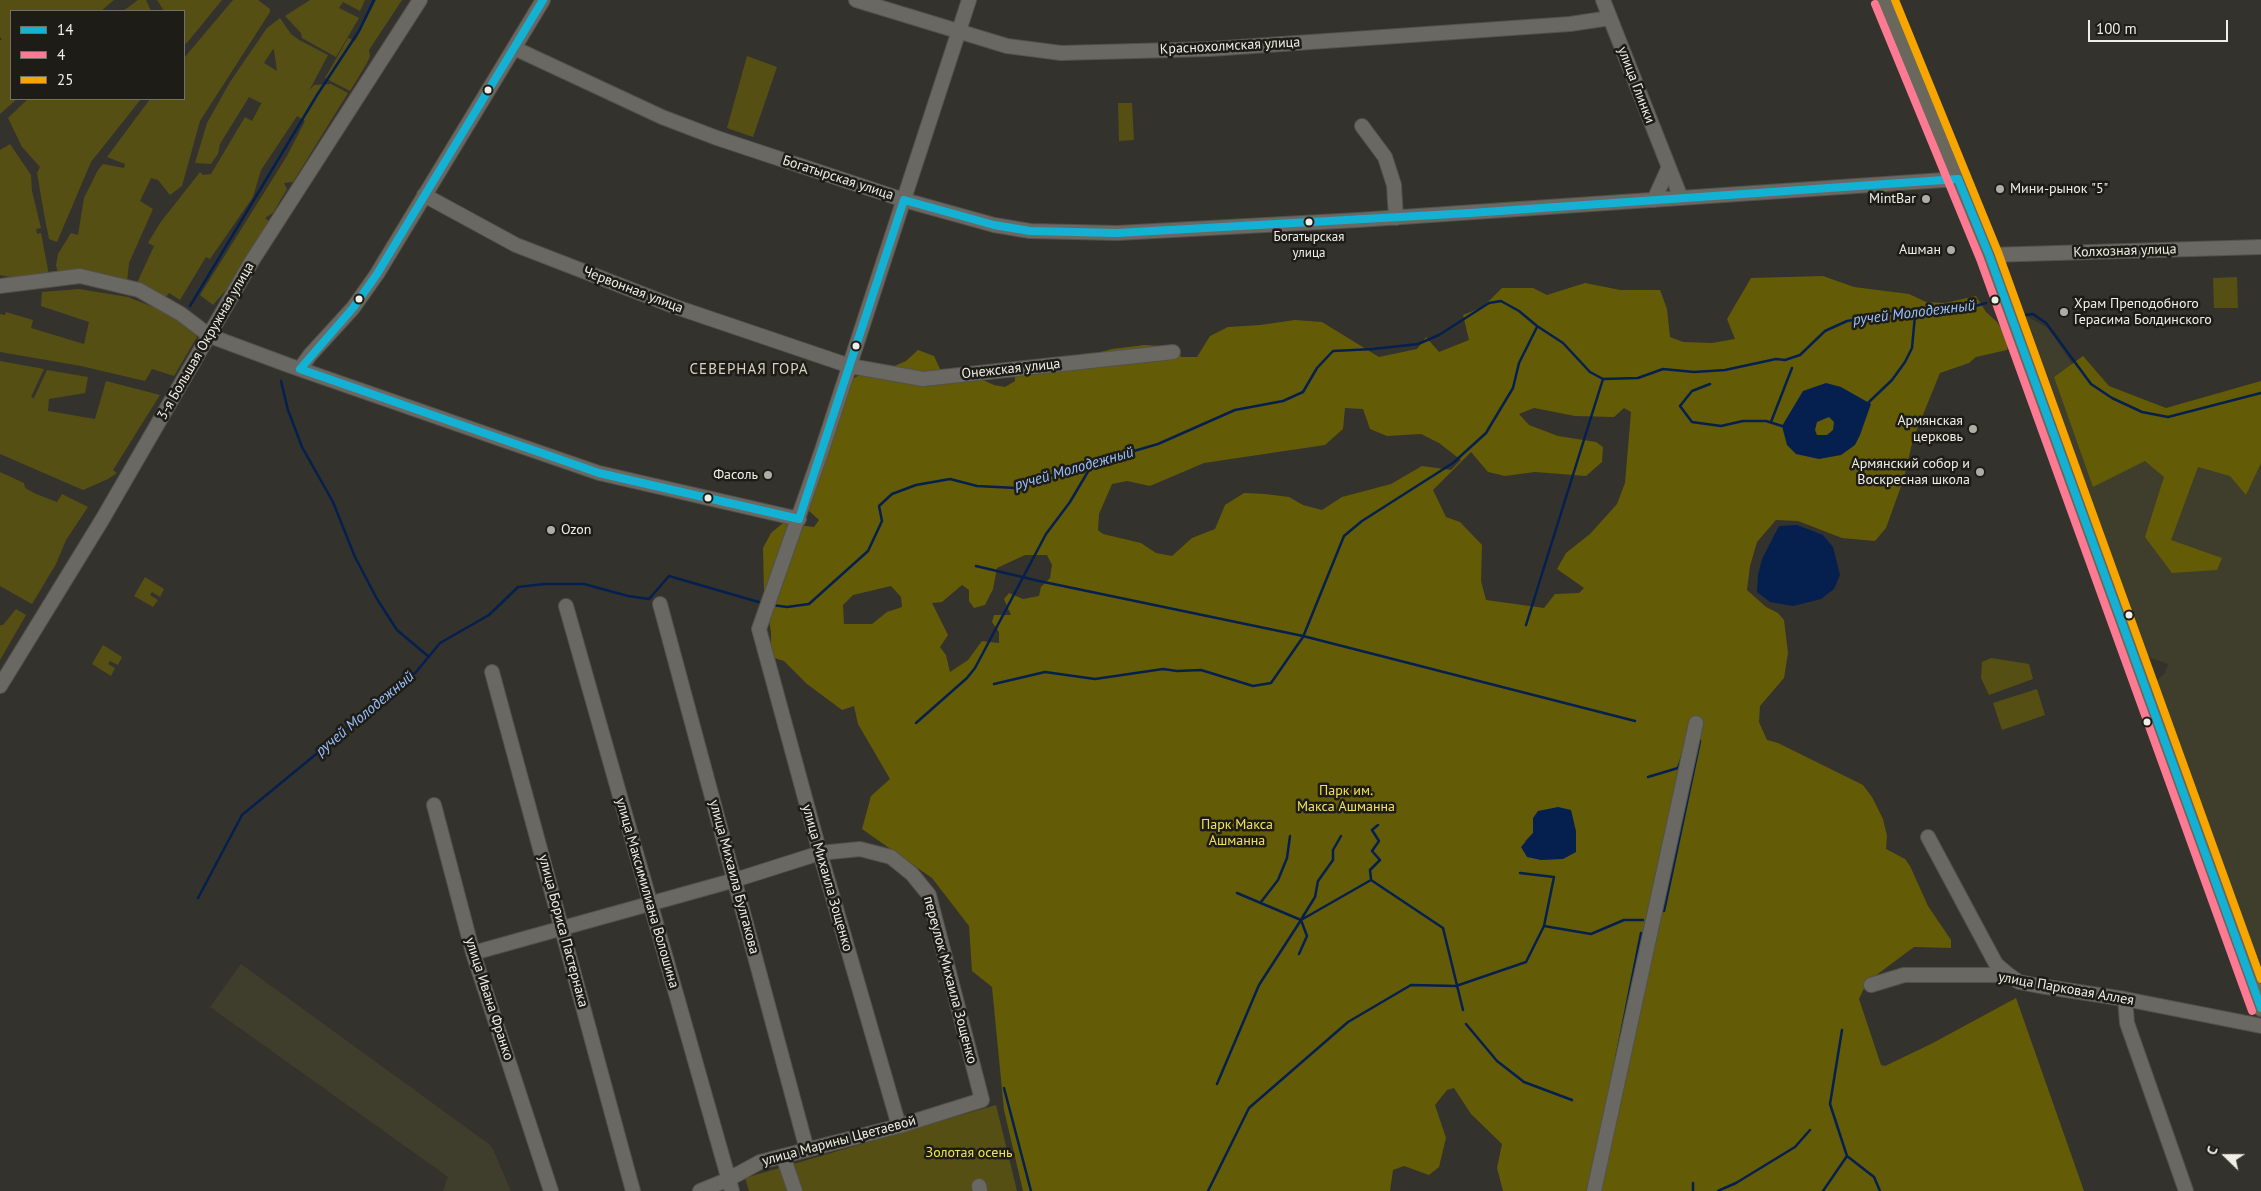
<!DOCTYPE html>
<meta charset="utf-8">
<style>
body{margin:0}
#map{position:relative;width:2261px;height:1191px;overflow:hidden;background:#34322c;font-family:"PT Sans",sans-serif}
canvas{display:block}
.legend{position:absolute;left:10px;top:10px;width:175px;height:90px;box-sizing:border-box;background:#1d1c17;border:1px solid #71706a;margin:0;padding:6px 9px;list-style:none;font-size:15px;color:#f0efe7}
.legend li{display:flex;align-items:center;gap:10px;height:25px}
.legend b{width:25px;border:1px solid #71706a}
.north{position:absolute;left:2201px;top:1131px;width:50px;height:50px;-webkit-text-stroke:4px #1d1c17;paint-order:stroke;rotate:292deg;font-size:14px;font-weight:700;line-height:20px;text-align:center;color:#f0efe7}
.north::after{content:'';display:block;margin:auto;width:18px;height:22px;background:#f0efe7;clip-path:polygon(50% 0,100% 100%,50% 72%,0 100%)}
.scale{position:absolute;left:2088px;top:20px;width:140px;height:22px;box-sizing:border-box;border:2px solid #f0efe7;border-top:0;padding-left:6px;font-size:15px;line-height:18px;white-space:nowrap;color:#f0efe7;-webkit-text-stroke:4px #1d1c17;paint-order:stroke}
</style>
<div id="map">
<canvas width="2261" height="1191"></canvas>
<ul class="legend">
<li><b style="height:6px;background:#13b2d5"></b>14</li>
<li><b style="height:6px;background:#fe7a93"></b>4</li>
<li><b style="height:6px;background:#f7a600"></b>25</li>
</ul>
<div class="north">С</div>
<div class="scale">100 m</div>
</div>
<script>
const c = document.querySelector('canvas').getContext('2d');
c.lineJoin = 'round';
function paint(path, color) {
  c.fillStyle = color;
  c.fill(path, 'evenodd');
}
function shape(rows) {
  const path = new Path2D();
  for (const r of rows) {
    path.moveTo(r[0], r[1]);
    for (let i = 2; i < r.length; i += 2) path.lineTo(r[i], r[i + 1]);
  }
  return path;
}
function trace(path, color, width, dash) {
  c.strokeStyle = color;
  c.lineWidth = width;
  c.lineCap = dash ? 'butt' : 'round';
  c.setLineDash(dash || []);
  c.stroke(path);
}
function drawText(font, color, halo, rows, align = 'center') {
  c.font = font + ' "PT Sans",sans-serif';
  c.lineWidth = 5;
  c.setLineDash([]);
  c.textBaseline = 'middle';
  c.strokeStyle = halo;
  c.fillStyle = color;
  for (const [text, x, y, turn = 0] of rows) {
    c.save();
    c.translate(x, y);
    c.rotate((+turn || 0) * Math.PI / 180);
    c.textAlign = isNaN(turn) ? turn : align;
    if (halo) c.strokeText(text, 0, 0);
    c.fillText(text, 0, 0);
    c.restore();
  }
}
paint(shape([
 [2026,316,2048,328,2089,388,2133,415,2261,398,2261,972,2156,681,2165,673,2168,664,2148,657],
 [241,964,489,1144,493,1149,511,1191,443,1191,448,1177,210,1007]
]), '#3f3d2b');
paint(shape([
 [0,0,114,0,101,11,11,11,11,99,17,99,0,114,0,40,2,40,0,37],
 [138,0,146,0,151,11,123,11],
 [157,0,222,0,186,44,184,42,184,11,164,11],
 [233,0,258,0,270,9,270,12,200,121,182,186,170,195,158,180,151,178,140,201,153,209,129,263,127,282,58,273,56,265,58,254,71,233,78,235,84,198,98,170,103,164,124,168,125,164,107,157,150,99,184,99,184,58],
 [310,0,365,0,360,11,343,2,339,8,359,18,336,57,302,38,301,33,285,16],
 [376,0,402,0,369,50,370,56,367,63,350,91,325,78,348,38,355,41],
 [280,18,291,34,299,40,328,55,309,91,314,85,331,84,348,93,293,182,284,183,287,189,273,213,265,218,269,221,238,276,213,305,200,295,287,156,305,121,297,116,261,170,253,197,210,259,206,257,180,300,169,293,166,297,137,283,154,246,148,243,160,223,200,172,203,175,211,174,245,117,252,121,262,102,261,103,249,97,220,144,218,154,211,164,195,163,207,123,230,82,267,28],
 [273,49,274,50,277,71,264,63],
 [747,56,777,67,753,137,727,128],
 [28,99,141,99,91,162,57,242,49,239,45,219,37,173,40,167,22,147,8,118],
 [1118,103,1132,103,1134,140,1119,141],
 [10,144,31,175,32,191,41,228,36,229,37,234,41,233,49,275,20,279,0,275,0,150],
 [2237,277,2238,308,2214,308,2213,278],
 [79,289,128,297,158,309,192,329,197,337,174,376,152,369,145,381,81,366,0,352,0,314,5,315,6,312,33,320,31,328,84,344,89,322,41,306,42,292],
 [0,361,44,369,31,397,34,398,47,370,88,377,85,393,49,399,48,411,95,419,106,381,160,395,113,470,117,473,108,479,83,490,0,454],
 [0,472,24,483,25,488,36,494,57,502,62,494,88,507,66,540,56,564,32,604,0,586],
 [145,577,164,589,160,597,152,592,150,595,158,600,153,607,134,596],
 [16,609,26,615,0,660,0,625,3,625],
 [103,645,122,657,118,665,110,661,108,664,115,668,111,676,92,664],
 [1991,658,2029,664,2033,679,1989,695,1981,678,1982,662],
 [2037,689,2045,715,2002,730,1993,703],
 [996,1105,1017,1191,749,1191,745,1178]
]), '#564f14');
paint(shape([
 [1823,276,1854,287,1909,294,1926,302,1945,303,1976,296,1986,312,1997,322,2009,340,2007,350,1976,357,1969,363,1940,373,1913,439,1904,478,1886,528,1875,541,1842,538,1798,521,1776,520,1757,542,1750,566,1747,590,1766,607,1778,613,1784,620,1788,653,1784,678,1760,706,1759,722,1767,740,1778,743,1863,785,1872,797,1883,819,1887,836,1886,849,1905,859,1910,866,1928,906,1951,940,1951,948,1914,947,1867,982,1859,999,1881,1065,1885,1066,1931,1044,2016,998,2084,1191,1503,1191,1497,1168,1502,1144,1471,1114,1454,1088,1447,1090,1435,1105,1446,1138,1439,1167,1429,1175,1404,1166,1393,1170,1390,1191,1023,1191,1004,1110,992,987,972,971,969,926,932,878,862,829,871,796,890,779,858,724,854,706,842,710,807,684,784,661,771,657,771,632,764,591,763,548,771,533,783,523,814,527,819,520,808,510,852,379,862,374,874,375,906,361,918,350,934,356,940,369,959,369,994,385,1005,387,1015,381,1015,364,1076,359,1112,349,1145,345,1177,347,1181,357,1197,357,1210,336,1228,327,1260,325,1295,320,1322,322,1379,357,1417,349,1426,337,1439,352,1469,340,1463,315,1483,307,1502,288,1533,288,1547,295,1585,283,1620,290,1660,290,1667,309,1670,337,1683,342,1712,343,1735,339,1727,319,1751,278],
 [1345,408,1363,409,1370,429,1387,436,1421,434,1439,443,1461,460,1451,470,1422,466,1391,484,1342,497,1322,510,1303,505,1289,497,1265,494,1244,493,1225,505,1215,529,1192,538,1172,556,1156,553,1141,543,1103,534,1098,530,1099,514,1112,484,1127,481,1150,486,1204,463,1325,445,1343,429],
 [1534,408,1575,416,1614,417,1624,408,1631,412,1625,483,1617,504,1590,534,1566,553,1557,569,1584,588,1579,593,1555,594,1544,608,1486,600,1481,581,1482,545,1460,522,1446,517,1433,490,1471,452,1488,472,1505,476,1535,472,1586,476,1602,462,1603,447,1596,442,1558,436,1529,425,1519,414],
 [1025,555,1047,555,1052,565,1050,578,1041,587,1039,596,1023,599,1009,593,1004,599,1011,615,994,615,992,622,999,632,999,643,982,641,968,660,950,672,946,655,940,647,948,635,932,603,942,602,962,585,969,590,969,601,974,608,985,605,993,589,997,568],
 [891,586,901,597,902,607,887,612,872,624,844,624,843,605,853,595],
 [1533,818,1541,860,1525,841,1533,833],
 [2083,356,2109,386,2166,408,2261,381,2261,463,2246,495,2230,476,2198,467,2171,540,2222,558,2217,570,2172,573,2145,537,2164,477,2145,461,2093,487,2054,377]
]), '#645b06');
paint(shape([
 [1826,383,1841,387,1871,404,1860,435,1855,445,1841,455,1819,459,1796,454,1787,445,1782,426,1803,391],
 [1829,417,1834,422,1833,430,1827,435,1817,435,1815,430,1817,422],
 [1797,525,1823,535,1833,547,1840,575,1834,589,1821,599,1793,606,1770,602,1757,592,1758,575,1762,559,1779,526],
 [1558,807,1571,810,1576,831,1576,852,1563,859,1541,860,1527,857,1521,847,1533,833,1533,818,1538,811]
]), '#05204f');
trace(shape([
 [190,306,317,95,359,31,374,0],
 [2025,315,2033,314,2046,323,2091,384,2112,398,2142,412,2168,417,2261,393],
 [281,381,288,410,302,447,333,502,355,557,377,599,397,630,429,657],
 [1710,384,1692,391,1680,406,1692,422,1721,426,1743,421,1766,421,1782,426],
 [1869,402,1892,380,1905,362,1912,348,1915,315],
 [1771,422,1792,368],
 [976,566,1039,581,1303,636,1635,721],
 [772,605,787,607,809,604,868,551,882,521,879,506,892,494,916,485,950,479,977,486,1016,488,1055,474,1158,444,1235,410,1283,401,1303,392,1317,368,1333,351,1373,349,1418,344,1439,335,1489,303,1501,301,1519,311,1537,326,1563,343,1590,372,1603,379,1638,378,1663,369,1694,372,1725,370,1776,359,1785,360,1800,355,1825,331,1847,321,1895,313,1915,315,1946,308,1965,309,1986,303],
 [1526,625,1603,379],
 [994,684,1045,672,1095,679,1163,669,1177,671,1201,670,1253,686,1271,683,1303,637,1344,536,1362,521,1453,463,1486,433,1513,388,1519,363,1537,327],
 [916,723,967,678,975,668,1046,534,1070,502,1093,463],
 [1648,777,1678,768,1682,757],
 [1520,873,1554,877,1544,926],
 [1371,879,1370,870,1380,860,1372,851,1379,841,1372,830,1378,825],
 [1237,893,1301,920,1307,936,1299,954],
 [198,898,242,815,416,672,440,643,489,615,518,587,544,584,584,584,628,596,649,599,669,576,762,603],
 [1261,902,1278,880,1287,858,1290,836],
 [1664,911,1700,741,1696,740],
 [1302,918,1315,897,1318,881,1333,860,1333,850,1341,836],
 [1466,1024,1497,1061,1524,1082,1572,1100],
 [1842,1030,1830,1104,1847,1156,1874,1177,1880,1191],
 [1616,1059,1641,933],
 [1217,1084,1259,985,1301,920,1371,880,1443,928,1463,1010],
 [1004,1088,1031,1191],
 [1208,1191,1249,1108,1348,1022,1411,985,1456,986,1526,962,1544,926,1591,934,1624,920,1643,920],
 [1693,1191,1693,1183],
 [1718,1191,1736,1183,1795,1147,1810,1130],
 [1823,1191,1847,1156]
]), '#05204f', 2.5);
const minor = shape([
 [856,0,1007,46,1061,53,1210,49,1570,24,1610,18],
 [1603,0,1681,198],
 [514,48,662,117,717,138,904,200,994,225,1030,231,1117,233,1358,220,1958,179],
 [1362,126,1385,157,1394,185,1396,218],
 [424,195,516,245,676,307,850,366,923,379,1173,352],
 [1654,200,1668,169],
 [1989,255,2261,247],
 [0,286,80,276,139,290,181,314,210,336,288,365,512,443,599,473,799,519],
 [300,369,310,355,353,308,377,274,543,0],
 [660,604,807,1150],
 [566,606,732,1191],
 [492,672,633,1191],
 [0,686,102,520,252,261,420,0],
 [434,805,473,953,551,1191],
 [1928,837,1996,964,2009,975],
 [473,953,735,880,820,853,860,849,891,857,912,874,929,895,982,1100,899,1126,760,1162,727,1180,700,1191],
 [1871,985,1904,975,2009,975,2019,982,2040,986,2125,999,2261,1026],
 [2125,999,2127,1023,2186,1191],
 [899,1126,820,853,759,629,822,450,969,0],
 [783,1156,795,1191],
 [979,1186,980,1191],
 [1594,1191,1696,723]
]);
const major = shape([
 [1884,0,1989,255,2261,1008]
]);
trace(minor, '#52514b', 16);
trace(major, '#52514b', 18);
trace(minor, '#696862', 14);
trace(major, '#6a685c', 16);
trace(shape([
 [1958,179,1989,255,2261,1008],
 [904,200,994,225,1030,231,1117,233,1470,213,1958,179],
 [300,369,599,473,799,519],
 [300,369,353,308,377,274,543,0],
 [799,519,904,200]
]), '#13b2d5', 8);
trace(shape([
 [1875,4,1980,259,2252,1011]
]), '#fe7a93', 8);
trace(shape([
 [1895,0,1998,252,2261,979]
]), '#f7a600', 8);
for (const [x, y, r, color] of [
 [488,90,4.5,"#f0efe7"],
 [2000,189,5,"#aeada6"],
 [1926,199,5,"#aeada6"],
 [1309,222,4.5,"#f0efe7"],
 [1951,250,5,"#aeada6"],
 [359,299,4.5,"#f0efe7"],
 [1995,300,4.5,"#f0efe7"],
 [2064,312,5,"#aeada6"],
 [856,346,4.5,"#f0efe7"],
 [1973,429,5,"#aeada6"],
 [1980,472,5,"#aeada6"],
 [768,475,5,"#aeada6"],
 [708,498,4.5,"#f0efe7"],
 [551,530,5,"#aeada6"],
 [2129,615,4.5,"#f0efe7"],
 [2147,722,4.5,"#f0efe7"]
]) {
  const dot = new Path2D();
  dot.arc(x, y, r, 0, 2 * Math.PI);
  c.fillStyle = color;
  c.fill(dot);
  trace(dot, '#1d1c17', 2);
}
drawText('13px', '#f0efe7', '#1d1c17', [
 ["Богатырская",1309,237],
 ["улица",1309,253]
]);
drawText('14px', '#f0efe7', '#1d1c17', [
 ["Краснохолмская улица",1230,46,-3],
 ["улица Глинки",1636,85,69],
 ["Богатырская улица",838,178,18],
 ["Колхозная улица",2125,251,-2],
 ["Червонная улица",633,290,21],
 ["3-я Большая Окружная улица",206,341,-60],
 ["Онежская улица",1011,369,-6],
 ["улица Михаила Булгакова",734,877,75],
 ["улица Михаила Зощенко",827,878,74],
 ["улица Максимилиана Волошина",647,893,74],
 ["улица Бориса Пастернака",563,931,75],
 ["переулок Михаила Зощенко",950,980,75],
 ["улица Парковая Аллея",2066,989,10],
 ["улица Ивана Франко",489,999,72],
 ["улица Марины Цветаевой",839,1141,-15]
]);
drawText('14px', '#f0efe7', '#1d1c17', [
 ["Мини-рынок \"5\"",2010,189,"left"],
 ["MintBar",1916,199],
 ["Ашман",1941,250],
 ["Храм Преподобного",2074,304,"left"],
 ["Герасима Болдинского",2074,320,"left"],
 ["Армянская",1963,421],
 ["церковь",1963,437],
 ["Армянский собор и",1970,464],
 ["Воскресная школа",1970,480],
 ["Фасоль",758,475],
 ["Ozon",561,530,"left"]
], 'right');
drawText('14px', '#f4e254', '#1d1c17', [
 ["Парк им.",1346,791],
 ["Макса Ашманна",1346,807],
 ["Парк Макса",1237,825],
 ["Ашманна",1237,841],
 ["Золотая осень",969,1153]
]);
drawText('italic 15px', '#9ac1fc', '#1d1c17', [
 ["ручей Молодежный",1914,313,-7],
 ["ручей Молодежный",1074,469,-16],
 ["ручей Молодежный",365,714,-40]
]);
c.letterSpacing = '1px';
drawText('15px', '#d6d5c5', '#1d1c17', [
 ["СЕВЕРНАЯ ГОРА",749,370]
]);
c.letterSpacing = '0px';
</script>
